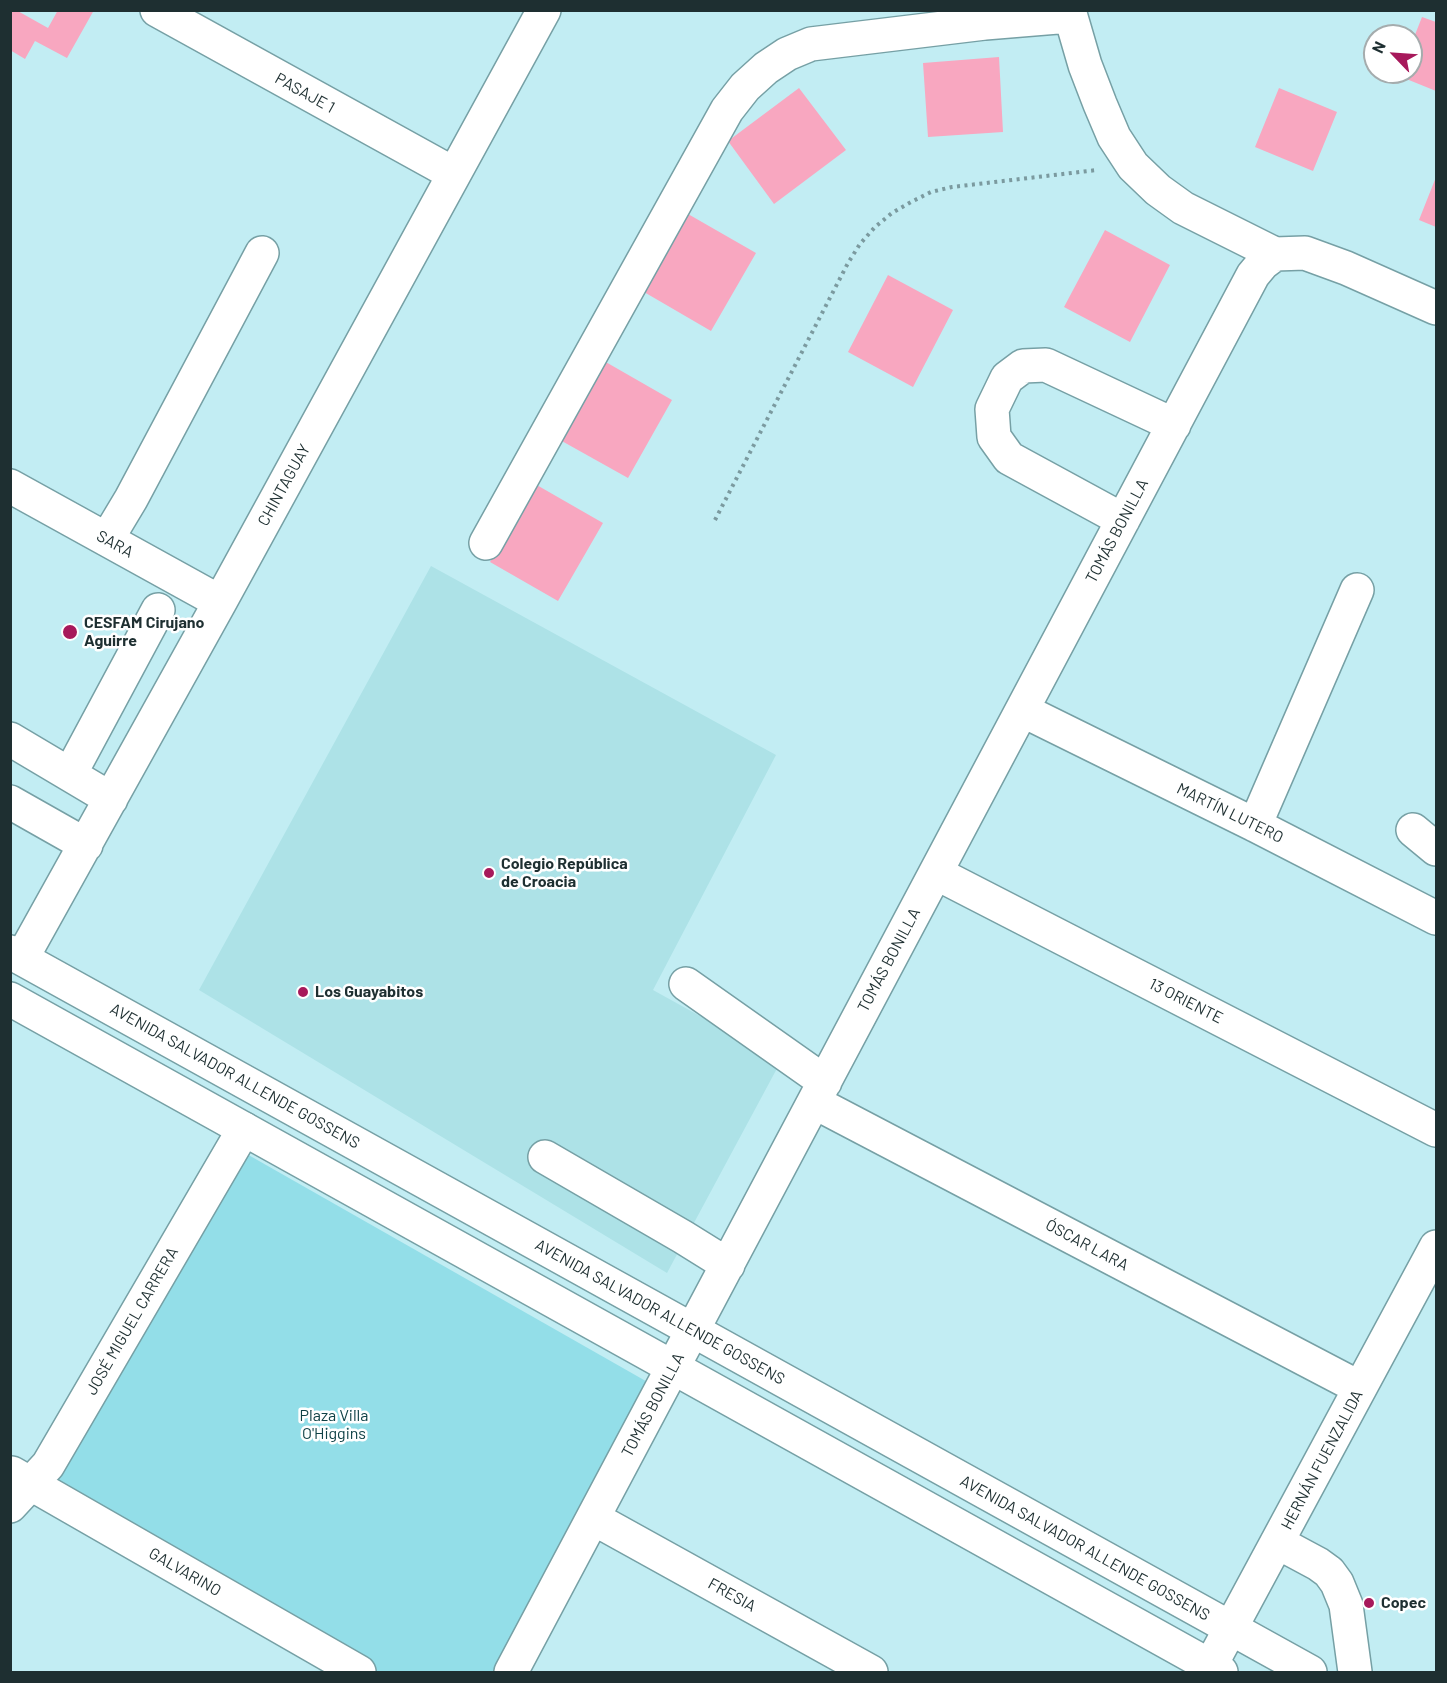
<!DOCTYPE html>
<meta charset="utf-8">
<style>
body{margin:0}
#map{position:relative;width:1447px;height:1683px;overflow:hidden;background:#c2edf3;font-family:Barlow,sans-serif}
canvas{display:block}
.frame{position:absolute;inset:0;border:12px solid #1e2f31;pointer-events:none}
.north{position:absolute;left:1363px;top:24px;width:60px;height:60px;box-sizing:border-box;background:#fff;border:2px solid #a5acad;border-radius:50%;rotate:295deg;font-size:16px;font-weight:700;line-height:24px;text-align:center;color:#1e2f31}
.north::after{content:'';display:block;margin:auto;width:21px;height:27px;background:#a7195b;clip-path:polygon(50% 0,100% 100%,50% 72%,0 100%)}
</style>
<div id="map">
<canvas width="1447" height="1683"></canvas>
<div class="frame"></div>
<div class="north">N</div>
</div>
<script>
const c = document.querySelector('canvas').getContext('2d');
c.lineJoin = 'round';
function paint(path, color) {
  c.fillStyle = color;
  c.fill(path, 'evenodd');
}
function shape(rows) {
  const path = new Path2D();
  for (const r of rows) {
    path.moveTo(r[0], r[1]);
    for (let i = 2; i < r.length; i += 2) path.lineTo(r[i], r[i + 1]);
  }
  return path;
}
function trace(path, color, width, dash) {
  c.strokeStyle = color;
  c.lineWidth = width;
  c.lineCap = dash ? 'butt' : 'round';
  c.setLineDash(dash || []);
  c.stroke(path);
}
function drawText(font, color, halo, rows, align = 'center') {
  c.font = font + ' Barlow,sans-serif';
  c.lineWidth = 5;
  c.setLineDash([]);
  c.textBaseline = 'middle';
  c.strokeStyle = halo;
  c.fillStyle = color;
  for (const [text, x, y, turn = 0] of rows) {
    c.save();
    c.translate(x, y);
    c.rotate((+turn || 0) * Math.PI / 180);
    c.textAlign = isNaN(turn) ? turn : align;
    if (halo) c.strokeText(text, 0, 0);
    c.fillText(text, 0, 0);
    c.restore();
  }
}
paint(shape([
 [431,566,776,755,653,990,781,1061,667,1273,199,990]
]), '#ade2e7');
paint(shape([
 [245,1153,651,1384,498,1672,379,1672,53,1487]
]), '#93dee8');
paint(shape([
 [10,10,16,10,48,28,58,10,94,10,67,58,35,41,25,59,10,50],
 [1422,17,1436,22,1436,91,1399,76,1400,72,1411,72,1411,45],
 [999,57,1003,132,928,137,923,63],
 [799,88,846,150,774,204,728,141],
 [1279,88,1337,112,1313,171,1255,147],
 [1436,177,1436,227,1419,220],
 [688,214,756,253,711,331,644,292],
 [1105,230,1170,265,1130,342,1064,307],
 [888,275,953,310,913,387,848,352],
 [604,361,672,400,628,478,560,440],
 [535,484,603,523,558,601,490,562]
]), '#f8a7c0');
const minor = shape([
 [157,10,454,174],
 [1069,10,1085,65,1100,104,1114,137,1133,166,1158,190,1183,208,1275,254],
 [1275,254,1305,253,1346,268,1436,308],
 [10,486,220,602],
 [1123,520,1009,458,994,437,992,409,1007,378,1023,366,1046,365,1174,425],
 [107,539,131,499,262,253],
 [486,543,727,110,745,87,766,68,787,54,811,44,985,23,1070,16],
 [1022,710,1255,825,1436,918],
 [10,739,111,799],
 [70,774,158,610],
 [10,802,86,845],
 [1255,825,1357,590],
 [1413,830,1436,849],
 [936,873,1436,1130],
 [22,958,220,602,544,10],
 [686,984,825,1082],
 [814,1102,1360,1388],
 [545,1157,683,1237,728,1265],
 [12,1473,359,1672],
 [10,1506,48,1465,244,1129],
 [593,1518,871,1672],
 [1277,1542,1318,1564,1329,1572,1337,1583,1346,1605,1355,1672],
 [511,1672,1253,275,1263,263,1275,254],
 [1207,1672,1436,1247]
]);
const major = shape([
 [10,952,1310,1672],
 [10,999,1221,1672]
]);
trace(minor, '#76a0a5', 36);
trace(major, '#76a0a5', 36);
trace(shape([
 [715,520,848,263,860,244,875,227,892,213,911,202,931,192,952,187,1097,170]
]), '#7b9a9f', 4, [3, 4.5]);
trace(minor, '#fff', 33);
trace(major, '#fff', 33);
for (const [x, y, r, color] of [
 [70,632,8,"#a7195b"],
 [489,873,6,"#a7195b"],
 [303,992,6,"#a7195b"],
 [1369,1603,6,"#a7195b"]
]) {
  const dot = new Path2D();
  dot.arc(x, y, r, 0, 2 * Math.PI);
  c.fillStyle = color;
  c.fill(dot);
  trace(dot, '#fff', 2);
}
drawText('16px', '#1e2f31', '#fff', [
 ["PASAJE 1",305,93,29],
 ["CHINTAGUAY",284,485,-61],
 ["TOMÁS BONILLA",1117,531,-62],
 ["SARA",115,544,29],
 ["MARTÍN LUTERO",1230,813,26],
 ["TOMÁS BONILLA",889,960,-62],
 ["13 ORIENTE",1186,1001,27],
 ["AVENIDA SALVADOR ALLENDE GOSSENS",235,1076,29],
 ["ÓSCAR LARA",1087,1245,28],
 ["AVENIDA SALVADOR ALLENDE GOSSENS",660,1312,29],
 ["JOSÉ MIGUEL CARRERA",132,1321,-60],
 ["TOMÁS BONILLA",653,1405,-62],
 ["HERNÁN FUENZALIDA",1322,1460,-62],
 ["AVENIDA SALVADOR ALLENDE GOSSENS",1085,1548,29],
 ["GALVARINO",185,1572,30],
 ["FRESIA",732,1595,29]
]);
drawText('bold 16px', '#1e2f31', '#fff', [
 ["CESFAM Cirujano",84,623],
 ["Aguirre",84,641],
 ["Colegio República",501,864],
 ["de Croacia",501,882],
 ["Los Guayabitos",315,992],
 ["Copec",1381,1603]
], 'left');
drawText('16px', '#0f4146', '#fff', [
 ["Plaza Villa",334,1416],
 ["O'Higgins",334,1434]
]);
</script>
